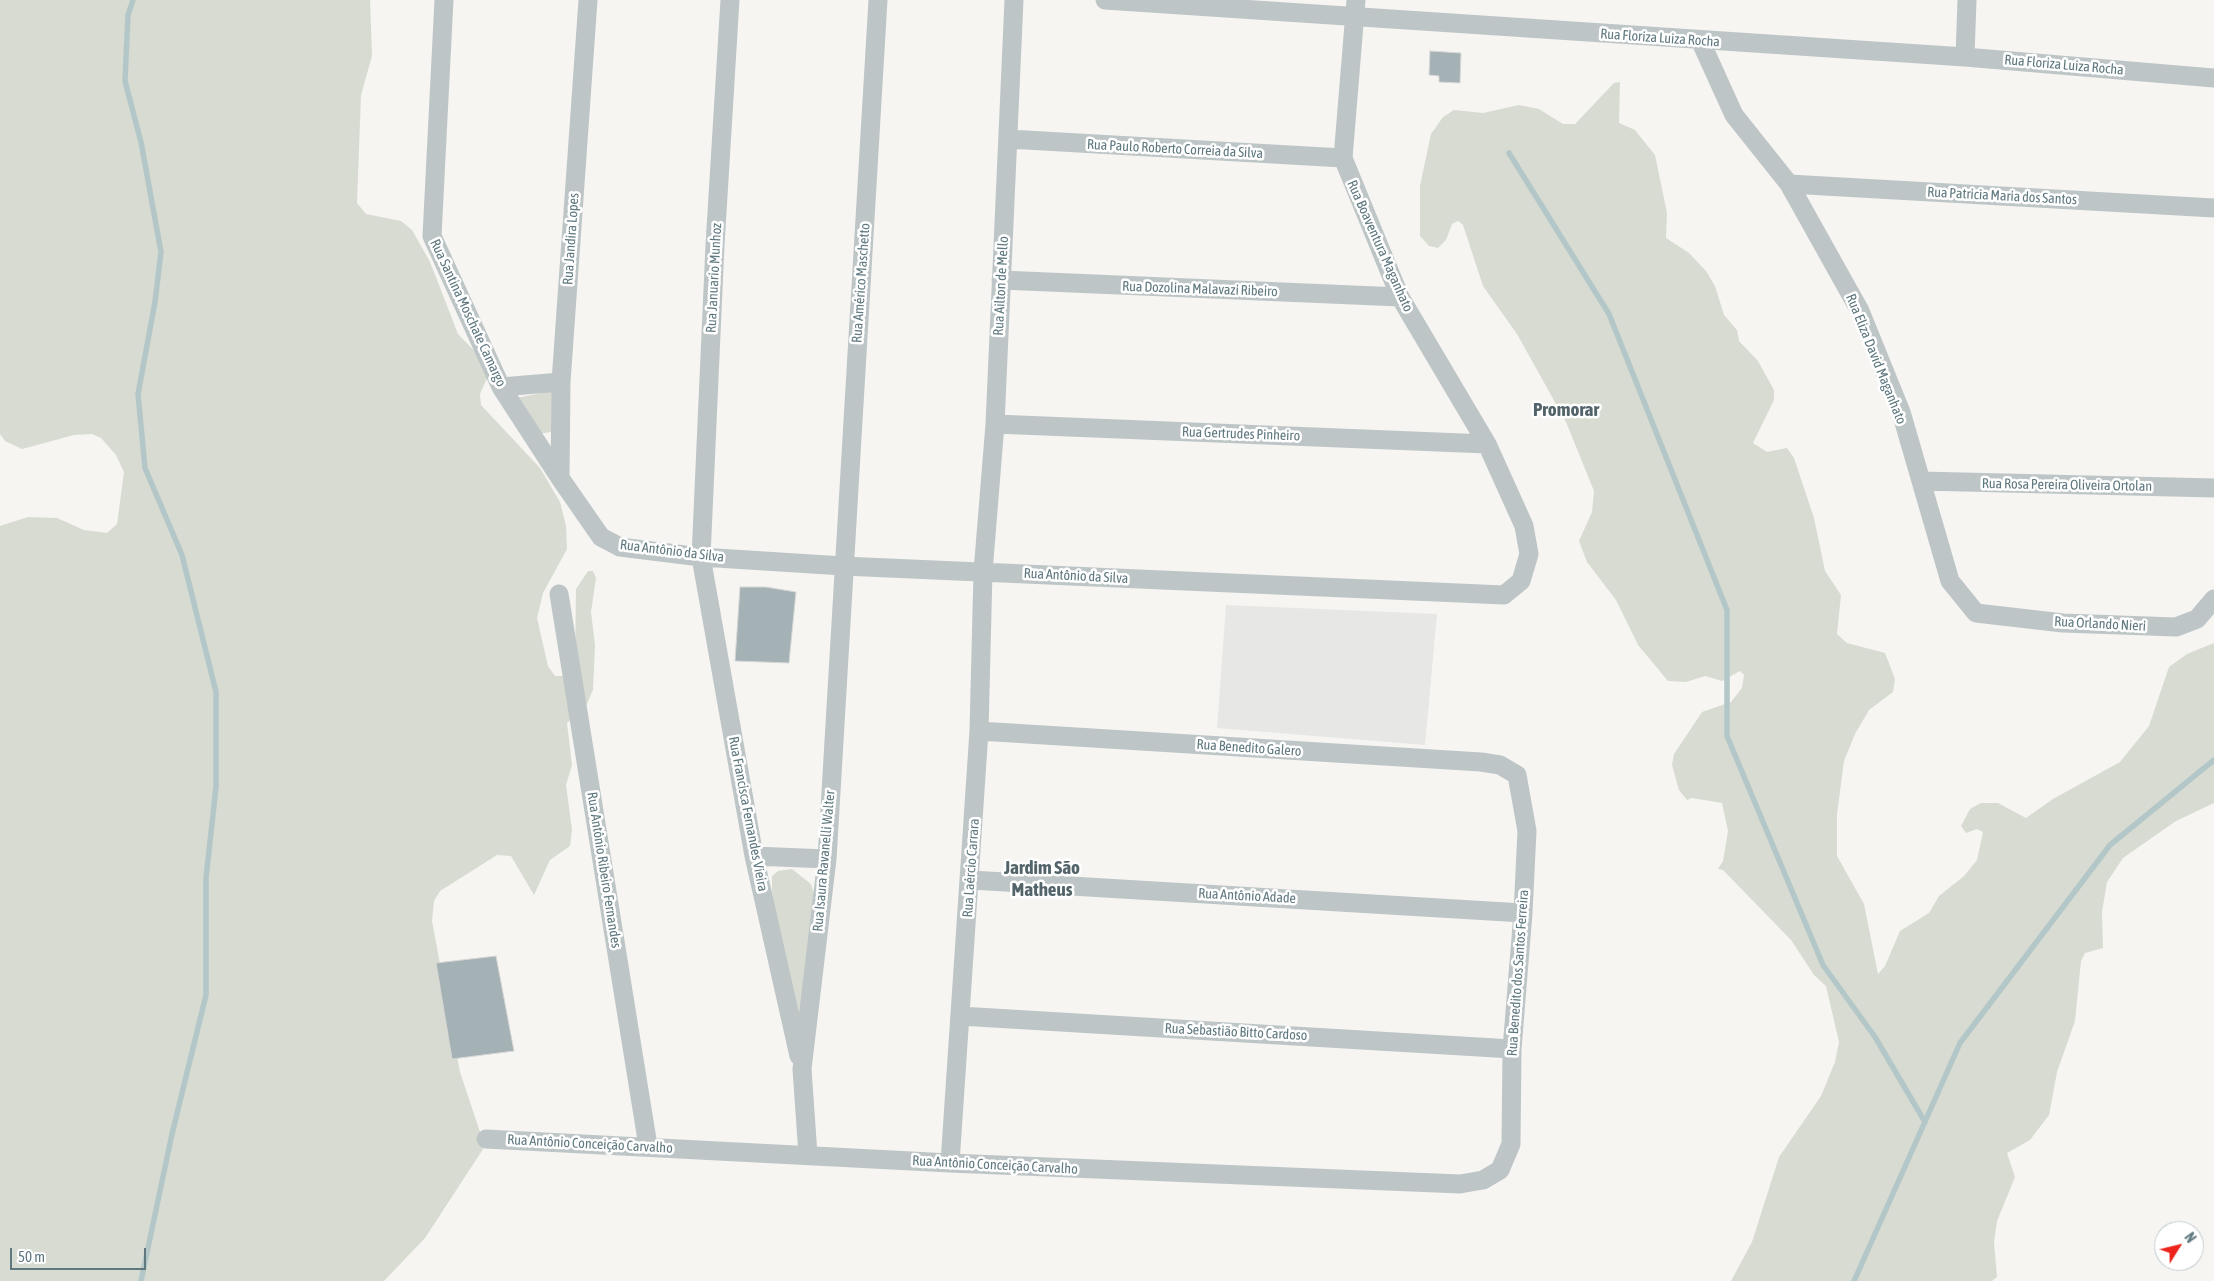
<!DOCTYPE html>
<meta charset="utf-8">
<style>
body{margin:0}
#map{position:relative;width:2214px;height:1281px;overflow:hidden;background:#f6f5f2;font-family:"Asap Condensed",sans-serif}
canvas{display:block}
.north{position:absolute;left:2154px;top:1221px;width:50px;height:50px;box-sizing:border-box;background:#fff;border:1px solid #bfc9cc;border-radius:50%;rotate:54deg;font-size:14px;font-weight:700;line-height:20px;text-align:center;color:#5f787f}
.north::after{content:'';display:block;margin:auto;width:18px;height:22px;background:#ec241c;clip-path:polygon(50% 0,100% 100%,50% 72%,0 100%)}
.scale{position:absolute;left:10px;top:1248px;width:136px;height:22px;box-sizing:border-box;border:2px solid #5f787f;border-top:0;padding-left:6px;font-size:15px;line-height:18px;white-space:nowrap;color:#5f787f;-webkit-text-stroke:4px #fff;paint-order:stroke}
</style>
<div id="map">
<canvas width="2214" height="1281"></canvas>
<div class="north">N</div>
<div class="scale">50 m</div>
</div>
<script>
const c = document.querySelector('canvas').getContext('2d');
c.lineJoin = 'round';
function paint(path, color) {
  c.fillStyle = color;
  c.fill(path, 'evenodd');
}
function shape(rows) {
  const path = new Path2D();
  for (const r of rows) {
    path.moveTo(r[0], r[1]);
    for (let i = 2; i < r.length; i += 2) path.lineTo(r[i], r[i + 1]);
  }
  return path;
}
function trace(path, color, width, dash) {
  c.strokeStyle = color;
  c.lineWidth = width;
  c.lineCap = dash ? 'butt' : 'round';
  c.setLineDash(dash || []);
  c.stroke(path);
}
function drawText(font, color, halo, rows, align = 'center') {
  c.font = font + ' "Asap Condensed",sans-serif';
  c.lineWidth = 5;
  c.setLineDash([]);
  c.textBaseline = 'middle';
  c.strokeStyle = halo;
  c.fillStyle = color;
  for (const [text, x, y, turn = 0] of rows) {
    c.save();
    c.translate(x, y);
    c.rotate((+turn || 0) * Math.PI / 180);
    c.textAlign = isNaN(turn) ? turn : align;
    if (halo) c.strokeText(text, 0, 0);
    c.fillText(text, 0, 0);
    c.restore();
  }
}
paint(shape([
 [1226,605,1437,614,1425,745,1217,728]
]), '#e7e7e6');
paint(shape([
 [0,0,370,0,372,56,361,95,357,203,366,214,401,221,412,230,430,262,458,334,488,365,488,376,480,394,481,405,540,468,560,502,566,526,567,549,543,593,537,618,548,666,555,676,566,676,575,669,576,589,588,571,593,571,596,578,591,612,595,645,593,690,586,706,567,723,572,765,566,785,572,830,570,846,550,860,534,895,511,856,497,855,440,891,434,901,432,921,460,1072,482,1138,487,1143,425,1238,384,1281,0,1281,0,526,28,517,57,518,84,530,107,533,117,524,124,472,116,455,101,438,92,434,74,435,22,449,5,441,0,434],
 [1620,82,1619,123,1635,130,1655,155,1667,213,1666,238,1689,253,1706,271,1715,286,1724,315,1737,330,1739,341,1758,361,1774,390,1774,400,1753,443,1767,452,1787,448,1794,458,1814,518,1825,571,1841,595,1837,634,1847,643,1885,653,1895,679,1893,692,1869,710,1855,734,1844,761,1837,814,1837,856,1864,904,1878,974,1885,966,1900,931,1929,913,1939,896,1964,876,1977,860,1983,832,1977,829,1966,833,1961,826,1970,809,1981,803,1998,803,2026,818,2053,799,2120,762,2149,726,2169,667,2187,654,2214,643,2214,803,2176,821,2123,858,2107,882,2102,912,2103,948,2085,953,2081,961,2075,1021,2057,1072,2049,1115,2030,1140,2007,1153,2015,1177,1997,1221,1994,1242,1997,1277,1992,1281,1731,1281,1752,1242,1779,1157,1821,1096,1835,1062,1839,1042,1826,986,1814,975,1791,940,1723,870,1718,869,1723,861,1728,831,1722,803,1692,798,1687,800,1679,790,1672,765,1674,754,1702,712,1731,702,1742,688,1744,675,1740,671,1722,681,1705,676,1686,682,1668,681,1638,645,1616,600,1587,562,1579,541,1592,512,1594,491,1566,422,1517,334,1483,286,1463,225,1458,221,1452,224,1446,240,1438,248,1429,246,1420,236,1420,186,1431,134,1443,117,1454,110,1483,113,1519,105,1539,109,1563,124,1575,124,1614,83],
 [552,391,551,432,537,434,516,398],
 [792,869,811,884,814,894,806,1015,790,1017,772,891,772,876,778,871]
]), '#d7dbd1');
trace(shape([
 [133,0,128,15,125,81,141,142,161,252,155,302,138,394,145,468,182,555,216,692,216,787,206,878,206,995,172,1134,141,1281],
 [1509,153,1609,314,1727,610,1727,736,1823,965,1875,1037,1925,1122],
 [1854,1281,1960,1043,2110,845,2214,760]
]), '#b4c7c8', 5.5);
const building = shape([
 [1430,51,1461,53,1460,83,1439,82,1439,76,1429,75,1430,51],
 [740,587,766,587,796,592,789,663,735,661,740,587],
 [496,956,514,1051,452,1059,436,963,496,956]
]);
paint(building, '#a5b2b5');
trace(building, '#d7d7d5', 1);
trace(shape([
 [444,0,432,236,501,387,560,478,601,537,620,547,701,557,843,566,1504,595,1521,581,1529,554,1524,526,1487,444,1400,297,1343,158,1356,0],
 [730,0,715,245,701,557,754,856,799,1056],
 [1105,0,1965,57,2214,78],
 [1700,40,1734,115,1789,184,1860,311,1901,412,1950,581,1976,613,2063,623,2176,627,2197,619,2214,599],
 [1965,57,1967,0],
 [1008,139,1343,158],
 [1789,184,2214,208],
 [1001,280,1400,297],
 [501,387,561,382],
 [995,424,1487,444],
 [560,478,561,382,588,0],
 [1921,481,2214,488],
 [559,594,648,1146],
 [754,856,827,859],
 [971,880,1523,913],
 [960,1016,1512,1049],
 [486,1139,950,1163,1460,1184,1483,1180,1500,1170,1511,1144,1512,1049,1523,913,1527,831,1517,775,1500,765,1481,762,979,731],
 [808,1155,802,1069,827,859,878,0],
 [950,1163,979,731,983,572,995,424,1014,0]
]), '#bec5c7', 19);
drawText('14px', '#5f787f', '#fff', [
 ["Rua Floriza Luiza Rocha",1660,38,4],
 ["Rua Floriza Luiza Rocha",2064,65,5],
 ["Rua Paulo Roberto Correia da Silva",1175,149,3],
 ["Rua Patricia Maria dos Santos",2002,196,3],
 ["Rua Jandira Lopes",571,239,-86],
 ["Rua Boaventura Maganhato",1380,246,66],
 ["Rua Januario Munhoz",714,278,-87],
 ["Rua Américo Maschetto",861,283,-86],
 ["Rua Ailton de Mello",1001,286,-87],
 ["Rua Dozolina Malavazi Ribeiro",1200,289,2],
 ["Rua Santina Moschate Camargo",468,313,65],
 ["Rua Eliza David Maganhato",1876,359,68],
 ["Rua Gertrudes Pinheiro",1241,434,2],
 ["Rua Rosa Pereira Oliveira Ortolan",2067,485,1],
 ["Rua Antônio da Silva",672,551,7],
 ["Rua Antônio da Silva",1076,576,3],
 ["Rua Orlando Nieri",2100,624,3],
 ["Rua Benedito Galero",1249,748,4],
 ["Rua Francisca Fernandes Vieira",748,814,79],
 ["Rua Isaura Ravanelli Walter",824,861,-85],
 ["Rua Laércio Carrara",971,868,-86],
 ["Rua Antônio Ribeiro Fernandes",604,870,81],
 ["Rua Antônio Adade",1247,896,3],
 ["Rua Benedito dos Santos Ferreira",1518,973,-86],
 ["Rua Sebastião Bitto Cardoso",1236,1032,3],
 ["Rua Antônio Conceição Carvalho",590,1144,3],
 ["Rua Antônio Conceição Carvalho",995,1165,3]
]);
drawText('bold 19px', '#52646a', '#fff', [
 ["Promorar",1566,410],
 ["Jardim São",1042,868],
 ["Matheus",1042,890]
]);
</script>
